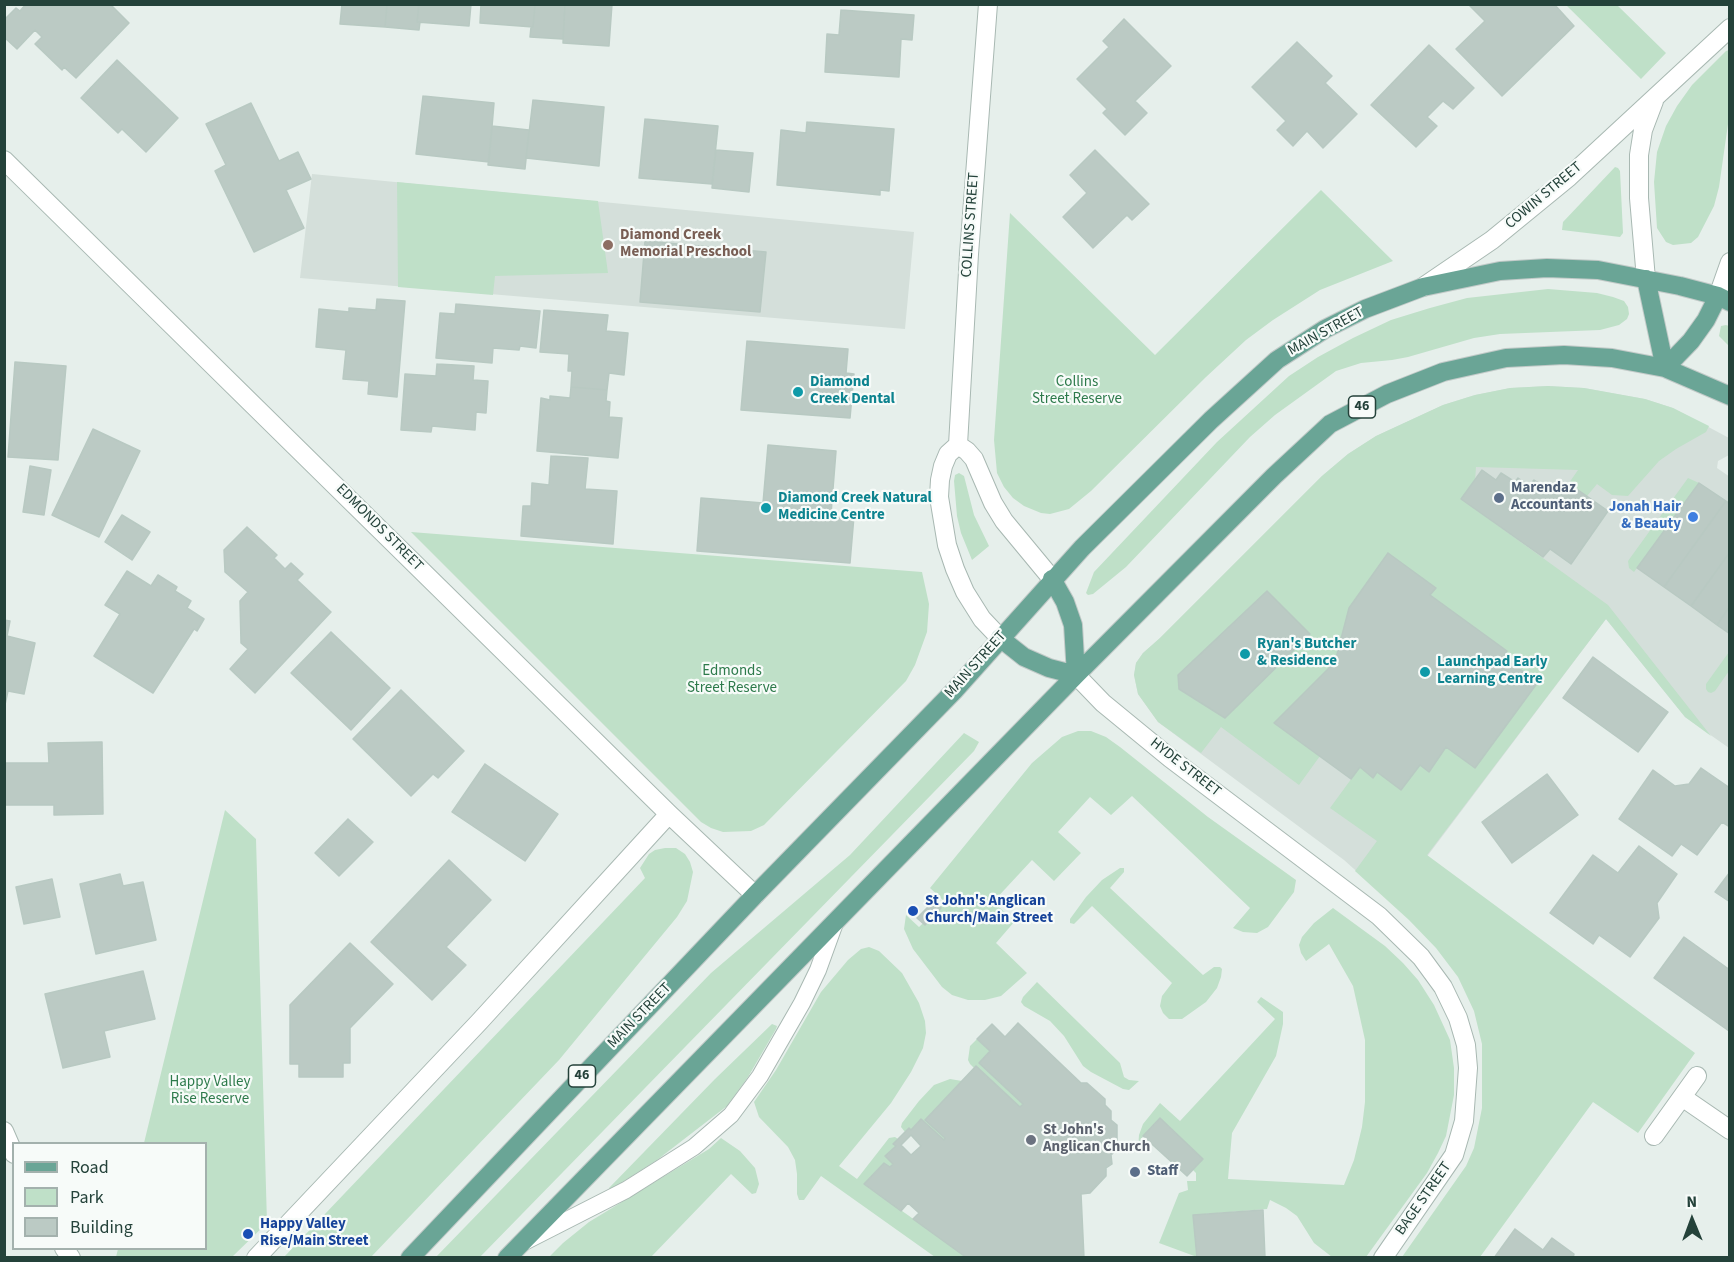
<!DOCTYPE html>
<style>
body{margin:0}
#map{position:relative;width:1734px;height:1262px;overflow:hidden;background:#e6efeb;font-family:"Source Sans 3",sans-serif}
canvas{display:block}
.frame{position:absolute;inset:0;border:6px solid #24423a;pointer-events:none}
.legend{position:absolute;left:12px;top:1142px;width:195px;height:108px;box-sizing:border-box;background:#f7fbf9;border:2px solid #a3b1ad;margin:0;padding:8px 10px;list-style:none;font-size:18px;color:#24423a}
.legend li{display:flex;align-items:center;gap:12px;height:30px}
.legend b{width:30px;border:2px solid #a3b1ad}
.north{position:absolute;left:1662px;top:1190px;width:60px;height:60px;-webkit-text-stroke:4px #f7fbf9;paint-order:stroke;rotate:359deg;font-size:16px;font-weight:700;line-height:24px;text-align:center;color:#24423a}
.north::after{content:'';display:block;margin:auto;width:21px;height:27px;background:#24423a;clip-path:polygon(50% 0,100% 100%,50% 72%,0 100%)}
</style>
<div id="map">
<canvas width="1734" height="1262"></canvas>
<div class="frame"></div>
<ul class="legend">
<li><b style="height:8px;background:#6aa596"></b>Road</li>
<li><b style="height:16px;background:#bfe0c8"></b>Park</li>
<li><b style="height:16px;background:#bbcac4"></b>Building</li>
</ul>
<div class="north">N</div>
</div>
<script>
const c = document.querySelector('canvas').getContext('2d');
c.lineJoin = 'round';
function paint(path, color) {
  c.fillStyle = color;
  c.fill(path, 'evenodd');
}
function shape(rows) {
  const path = new Path2D();
  for (const r of rows) {
    path.moveTo(r[0], r[1]);
    for (let i = 2; i < r.length; i += 2) path.lineTo(r[i], r[i + 1]);
  }
  return path;
}
function trace(path, color, width, dash) {
  c.strokeStyle = color;
  c.lineWidth = width;
  c.lineCap = dash ? 'butt' : 'round';
  c.setLineDash(dash || []);
  c.stroke(path);
}
function drawText(font, color, halo, rows, align = 'center') {
  c.font = font + ' "Source Sans 3",sans-serif';
  c.lineWidth = 4.5;
  c.setLineDash([]);
  c.textBaseline = 'middle';
  c.strokeStyle = halo;
  c.fillStyle = color;
  for (const [text, x, y, turn = 0] of rows) {
    c.save();
    c.translate(x, y);
    c.rotate((+turn || 0) * Math.PI / 180);
    c.textAlign = isNaN(turn) ? turn : align;
    if (halo) c.strokeText(text, 0, 0);
    c.fillText(text, 0, 0);
    c.restore();
  }
}
paint(shape([
 [312,174,914,232,905,329,300,278],
 [1548,386,1584,388,1645,399,1673,408,1729,438,1729,455,1718,461,1717,468,1730,477,1729,748,1685,717,1606,619,1392,903,1344,860,1158,722,1138,694,1134,675,1136,663,1143,653,1160,638,1322,476,1348,454,1376,436,1443,405,1475,395,1510,388]
]), '#d4dfda');
paint(shape([
 [1566,5,1617,5,1666,53,1641,79],
 [1729,50,1729,117,1719,187,1714,206,1698,237,1691,243,1673,245,1666,242,1657,228,1654,182,1657,152,1666,126,1677,106,1692,85,1726,51],
 [1615,167,1618,168,1620,171,1623,233,1620,237,1562,230,1563,222],
 [397,182,598,201,608,273,495,276,493,295,398,287],
 [1321,190,1393,261,1320,290,1273,320,1246,340,1206,377,1091,491,1069,509,1050,514,1041,513,1024,506,1013,498,1004,487,997,473,994,440,1010,213,1155,355],
 [1548,289,1597,293,1613,297,1624,301,1628,307,1629,314,1627,319,1619,325,1600,330,1500,334,1474,338,1408,357,1392,360,1361,363,1336,371,1275,415,1250,437,1126,567,1093,594,1088,595,1086,593,1094,572,1217,442,1289,376,1318,357,1353,338,1391,320,1430,308,1467,298],
 [1726,325,1729,326,1729,346,1719,336,1721,326],
 [1548,386,1584,388,1645,399,1673,408,1709,426,1706,432,1676,449,1659,461,1628,496,1612,495,1597,484,1587,496,1569,483,1578,470,1476,467,1475,481,1461,499,1608,605,1711,736,1685,717,1606,619,1427,855,1695,1053,1638,1133,1593,1102,1480,1257,1402,1257,1466,1166,1474,1148,1482,1108,1482,1044,1474,1011,1458,977,1436,948,1409,920,1355,871,1377,841,1330,808,1360,767,1373,777,1377,772,1401,790,1420,765,1429,772,1446,747,1474,767,1538,682,1503,657,1507,651,1430,595,1435,588,1388,554,1349,608,1335,662,1274,723,1320,756,1299,785,1221,727,1201,753,1158,722,1138,694,1134,675,1136,663,1143,653,1160,638,1322,476,1348,454,1376,436,1443,405,1475,395,1510,388],
 [1267,591,1310,634,1225,718,1178,675],
 [959,473,964,476,974,515,989,546,972,560,961,533,957,516,954,481,955,475],
 [1688,478,1699,483,1634,572,1629,568,1628,561],
 [411,532,922,572,929,604,927,632,915,665,906,681,764,825,751,831,723,832,711,828,701,822],
 [1729,652,1729,671,1715,691,1711,693,1708,692,1706,689,1706,684],
 [1078,731,1091,731,1106,737,1120,747,1208,817,1296,880,1294,892,1268,927,1257,933,1243,932,1233,928,1250,908,1132,796,1111,815,1090,797,1058,832,1081,853,1054,881,1032,860,993,902,1015,921,996,943,1027,973,1001,996,985,1000,968,1000,952,995,942,987,913,949,904,929,906,915,919,927,945,902,930,888,1032,763,1062,737],
 [964,733,979,742,974,751,480,1257,436,1257,711,973,850,855],
 [225,810,256,839,267,1223,232,1257,116,1257,118,1249,206,1248,206,1144,144,1143],
 [665,848,676,848,685,854,690,862,693,872,687,901,677,917,559,1060,371,1257,284,1257,645,878,640,868,649,854,655,850],
 [1120,868,1124,868,1124,872,1110,888,1203,975,1214,967,1220,967,1222,969,1221,977,1217,988,1206,1002,1182,1019,1169,1019,1163,1013,1160,1006,1162,996,1172,983,1092,906,1074,924,1070,923,1070,919,1086,897,1102,880],
 [1333,908,1385,946,1403,963,1418,980,1434,1005,1450,1040,1454,1068,1454,1095,1446,1136,1438,1153,1427,1173,1366,1257,1332,1257,1314,1243,1297,1216,1286,1208,1270,1200,1267,1209,1193,1215,1197,1257,1159,1243,1179,1193,1188,1190,1187,1181,1196,1181,1196,1173,1193,1170,1203,1159,1160,1118,1143,1136,1138,1150,1139,1135,1143,1124,1160,1103,1180,1121,1275,1019,1257,1002,1261,997,1283,1012,1283,1024,1276,1056,1232,1133,1228,1179,1344,1185,1354,1160,1362,1127,1365,1102,1365,1040,1353,986,1329,944,1306,961,1301,953,1299,945,1302,937,1314,923],
 [869,947,879,951,902,973,919,1003,925,1021,926,1033,923,1048,911,1072,891,1103,839,1166,857,1179,889,1138,895,1137,898,1139,894,1144,896,1146,885,1156,893,1164,890,1167,884,1163,864,1184,967,1257,935,1257,821,1176,804,1200,799,1200,797,1194,797,1174,795,1160,788,1147,759,1117,754,1102,776,1070,821,992,848,960,861,949],
 [1037,982,1120,1063,1124,1077,1129,1080,1139,1081,1129,1090,1123,1089,1091,1072,1083,1066,1064,1036,1050,1021,1024,1006,1021,1002,1023,997],
 [772,1024,777,1026,776,1029,748,1077,727,1106,657,1160,610,1190,609,1188,715,1079],
 [977,1039,990,1051,979,1063,1023,1104,1020,1107,976,1066,974,1068,970,1064,968,1060,970,1046],
 [950,1079,962,1081,925,1120,945,1138,944,1140,921,1119,911,1130,909,1128,905,1132,901,1127,902,1123,919,1101,934,1085],
 [721,1138,740,1151,755,1168,759,1184,756,1193,752,1194,731,1174,651,1257,549,1257,563,1243,589,1222,709,1149]
]), '#bfe0c8');
const building = shape([
 [26,4,110,4,129,23,76,78,64,67,62,70,35,44,42,37,35,30,17,49,4,37,4,20,16,8,20,11,26,4],
 [342,4,387,4,385,27,340,24,342,4],
 [387,4,419,4,417,22,420,22,419,30,385,27,387,4],
 [419,4,471,4,469,26,417,22,419,4],
 [481,4,535,4,533,27,480,23,481,4],
 [535,4,565,4,563,39,530,37,531,27,533,27,535,4],
 [565,4,612,4,609,46,563,43,565,4],
 [1468,4,1554,4,1574,26,1502,96,1456,49,1485,21,1468,4],
 [841,10,914,15,912,40,901,39,899,77,825,72,827,34,839,35,841,10],
 [1124,19,1171,66,1135,101,1147,113,1125,135,1103,113,1107,109,1077,79,1109,47,1103,41,1124,19],
 [1297,42,1332,76,1325,83,1357,114,1323,148,1307,131,1293,146,1277,130,1286,121,1252,87,1297,42],
 [1429,45,1474,88,1453,109,1443,101,1427,117,1437,126,1416,147,1371,105,1429,45],
 [117,60,178,118,146,152,122,129,118,133,81,98,117,60],
 [423,96,494,103,489,162,416,154,423,96],
 [533,100,604,107,599,166,526,158,533,100],
 [251,103,279,161,298,152,311,179,286,190,304,228,254,252,215,171,226,165,206,124,251,103],
 [645,119,718,126,712,184,639,178,645,119],
 [807,122,894,129,889,191,880,190,880,195,777,185,781,130,806,133,807,122],
 [492,126,529,130,525,169,488,165,492,126],
 [716,150,753,153,749,192,712,188,716,150],
 [1095,150,1149,204,1132,220,1127,215,1093,248,1063,217,1087,193,1070,175,1095,150],
 [645,241,766,252,760,312,640,302,645,241],
 [377,299,405,301,397,397,368,394,369,381,343,379,346,350,316,347,319,309,349,312,349,308,376,310,377,299],
 [456,304,540,311,536,348,520,346,519,350,493,348,492,363,436,358,440,313,455,314,456,304],
 [544,310,608,315,606,331,628,333,624,375,609,373,607,390,571,387,572,371,568,371,569,354,540,352,544,310],
 [747,341,848,349,846,373,854,374,850,418,741,410,747,341],
 [15,362,66,366,58,460,8,457,15,362],
 [437,364,474,366,473,380,488,381,486,413,476,412,475,430,432,426,431,432,401,430,405,374,436,376,437,364],
 [571,387,607,390,606,401,610,402,609,417,622,418,618,458,537,451,541,398,550,400,550,396,570,398,571,387],
 [93,429,140,451,99,537,52,515,93,429],
 [768,445,836,451,831,514,854,516,850,563,697,551,701,498,763,503,768,445],
 [551,456,588,458,585,489,617,491,613,544,521,536,523,506,531,506,532,483,549,485,551,456],
 [30,466,51,470,44,515,23,512,30,466],
 [1482,470,1496,480,1501,473,1515,482,1518,478,1529,486,1534,480,1549,490,1553,484,1566,493,1571,485,1608,511,1571,564,1550,549,1543,557,1461,499,1482,470],
 [1699,483,1726,501,1664,587,1637,568,1699,483],
 [1726,501,1730,504,1730,552,1691,606,1664,587,1726,501],
 [122,515,150,532,132,560,105,542,122,515],
 [247,527,277,555,274,558,285,569,291,563,303,574,297,580,331,612,255,693,230,669,248,649,241,643,240,601,248,592,225,572,224,550,247,527],
 [1730,552,1730,606,1717,625,1691,606,1730,552],
 [1388,553,1436,588,1430,595,1507,651,1503,657,1538,682,1475,768,1446,747,1429,772,1420,765,1401,790,1377,772,1373,778,1360,767,1351,779,1274,723,1335,662,1349,608,1388,553],
 [127,571,151,586,158,575,177,587,175,591,191,601,187,608,204,619,197,631,194,629,153,693,94,656,120,614,105,605,127,571],
 [1267,591,1310,634,1225,718,1179,689,1178,675,1267,591],
 [1730,606,1730,634,1717,625,1730,606],
 [4,620,10,621,7,636,35,643,24,694,8,691,4,709,4,620],
 [331,632,390,688,351,730,291,673,331,632],
 [1593,657,1668,712,1638,752,1563,698,1593,657],
 [401,690,464,751,438,778,433,774,411,796,353,739,401,690],
 [102,742,103,814,54,815,54,805,4,805,4,763,49,763,48,743,102,742],
 [485,764,558,814,525,861,452,812,485,764],
 [1701,768,1730,788,1730,827,1722,822,1697,855,1681,844,1672,856,1619,819,1653,770,1675,786,1689,784,1701,768],
 [1547,774,1578,815,1512,863,1482,822,1547,774],
 [348,819,373,842,339,876,315,853,348,819],
 [1639,846,1677,874,1657,903,1659,918,1630,957,1599,935,1593,944,1550,913,1593,855,1618,873,1639,846],
 [449,860,491,900,446,947,466,965,432,1000,371,942,449,860],
 [1730,872,1730,902,1715,892,1730,872],
 [120,874,123,886,143,882,156,940,96,954,80,884,120,874],
 [52,879,60,917,24,924,16,887,52,879],
 [934,901,941,908,925,925,917,918,934,901],
 [1684,937,1730,970,1729,1031,1654,978,1684,937],
 [350,943,393,984,350,1028,350,1063,343,1063,343,1077,299,1077,299,1064,290,1064,290,1005,350,943],
 [143,971,155,1019,104,1031,110,1057,63,1068,45,994,143,971],
 [1018,1023,1081,1083,1087,1083,1105,1099,1105,1105,1111,1111,1111,1120,1117,1125,1117,1149,1111,1155,1112,1164,1106,1168,1106,1176,1090,1193,1081,1194,1084,1258,967,1258,913,1219,919,1213,908,1203,901,1211,864,1184,884,1163,890,1167,893,1164,885,1156,896,1146,893,1144,909,1128,911,1130,921,1119,944,1140,945,1138,925,1120,976,1066,1020,1107,1023,1104,979,1063,990,1051,977,1039,992,1024,1005,1037,1018,1023],
 [1160,1118,1203,1159,1187,1176,1143,1136,1160,1118],
 [911,1135,921,1146,911,1155,901,1145,911,1135],
 [1263,1210,1265,1258,1197,1258,1193,1215,1263,1210],
 [1515,1229,1543,1250,1552,1238,1574,1254,1573,1258,1494,1258,1515,1229]
]);
paint(building, '#bbcac4');
trace(building, '#b8c9c2', 1.5);
const service = shape([
 [526,1241,626,1190,694,1147,731,1115,760,1076,802,1003,818,970,835,923]
]);
const minor = shape([
 [4,160,669,814,755,895],
 [1646,279,1639,198,1639,155,1643,130,1654,101],
 [1423,287,1492,240,1569,177,1730,28],
 [1718,296,1730,262],
 [1076,675,1103,703,1170,758,1379,916,1421,957,1443,987,1458,1018,1466,1045,1468,1068,1464,1121,1454,1155,1383,1258],
 [1682,1097,1730,1130],
 [4,1131,14,1154],
 [1654,1136,1697,1076],
 [64,1248,71,1258],
 [256,1258,480,1021,669,814]
]);
const tertiary = shape([
 [988,4,969,254,958,445,948,454,943,466,940,480,939,497,947,545,955,569,965,592,982,619,1000,638],
 [958,445,967,451,974,459,993,503,1004,521,1052,579]
]);
const primary = shape([
 [1646,279,1665,368],
 [1665,368,1691,341,1706,320,1718,296],
 [1000,638,1024,657,1049,668,1076,675,1073,625,1065,602,1052,579],
 [410,1258,755,895,954,691,1082,548,1211,420,1277,360,1325,329,1365,309,1423,287,1500,271,1547,268,1598,270,1680,286,1718,296,1730,302],
 [507,1258,1076,675,1274,476,1330,424,1387,394,1443,372,1506,358,1564,355,1612,358,1665,368,1730,396]
]);
trace(service, '#a8b8b2', 18);
trace(minor, '#a8b8b2', 20);
trace(tertiary, '#a8b8b2', 20);
trace(primary, '#c2cac8', 20);
trace(service, '#fff', 16);
trace(minor, '#fff', 18);
trace(tertiary, '#fff', 18);
trace(primary, '#6aa596', 18);
for (const [x, y, r, color] of [
 [608,245,6,"#8d6e63"],
 [798,392,6,"#0f9aa8"],
 [1499,498,6,"#5c6f8a"],
 [766,508,6,"#0f9aa8"],
 [1693,517,6,"#3f7fe0"],
 [1245,654,6,"#0f9aa8"],
 [1425,672,6,"#0f9aa8"],
 [913,911,6,"#1a4fb4"],
 [1031,1140,6,"#6b7280"],
 [1135,1172,6,"#5c6f8a"],
 [248,1234,6,"#1a4fb4"]
]) {
  const dot = new Path2D();
  dot.arc(x, y, r, 0, 2 * Math.PI);
  c.fillStyle = color;
  c.fill(dot);
  trace(dot, '#f7fbf9', 2);
}
for (const [x, y, w] of [
 [1362,407,27],
 [582,1076,27]
]) {
  const box = new Path2D();
  box.roundRect(x - w / 2, y - 11, w, 22, 4.5);
  c.fillStyle = '#f7fbf9';
  c.fill(box);
  trace(box, '#24423a', 1.5);
}
drawText('bold 14px', '#24423a', null, [
 ["46",1362,407],
 ["46",582,1076]
]);
drawText('15px', '#24423a', '#f7fbf9', [
 ["COWIN STREET",1544,196,-40],
 ["COLLINS STREET",971,225,-86],
 ["MAIN STREET",1326,332,-29],
 ["EDMONDS STREET",379,528,45],
 ["MAIN STREET",976,665,-48],
 ["HYDE STREET",1185,768,38],
 ["MAIN STREET",640,1016,-46],
 ["BAGE STREET",1424,1199,-55]
]);
drawText('bold 15px', '#785e54', '#f7fbf9', [
 ["Diamond Creek",620,236],
 ["Memorial Preschool",620,253]
], 'left');
drawText('bold 15px', '#0d838f', '#f7fbf9', [
 ["Diamond",810,383],
 ["Creek Dental",810,400],
 ["Diamond Creek Natural",778,499],
 ["Medicine Centre",778,516],
 ["Ryan's Butcher",1257,645],
 ["& Residence",1257,662],
 ["Launchpad Early",1437,663],
 ["Learning Centre",1437,680]
], 'left');
drawText('15px', '#2d7a4b', '#f7fbf9', [
 ["Collins",1077,383],
 ["Street Reserve",1077,400],
 ["Edmonds",732,672],
 ["Street Reserve",732,689],
 ["Happy Valley",210,1083],
 ["Rise Reserve",210,1100]
]);
drawText('bold 15px', '#4e5e75', '#f7fbf9', [
 ["Marendaz",1511,489],
 ["Accountants",1511,506],
 ["Staff",1147,1172]
], 'left');
drawText('bold 15px', '#366cbe', '#f7fbf9', [
 ["Jonah Hair",1681,508],
 ["& Beauty",1681,525]
], 'right');
drawText('bold 15px', '#164399', '#f7fbf9', [
 ["St John's Anglican",925,902],
 ["Church/Main Street",925,919],
 ["Happy Valley",260,1225],
 ["Rise/Main Street",260,1242]
], 'left');
drawText('bold 15px', '#5b616d', '#f7fbf9', [
 ["St John's",1043,1131],
 ["Anglican Church",1043,1148]
], 'left');
</script>
